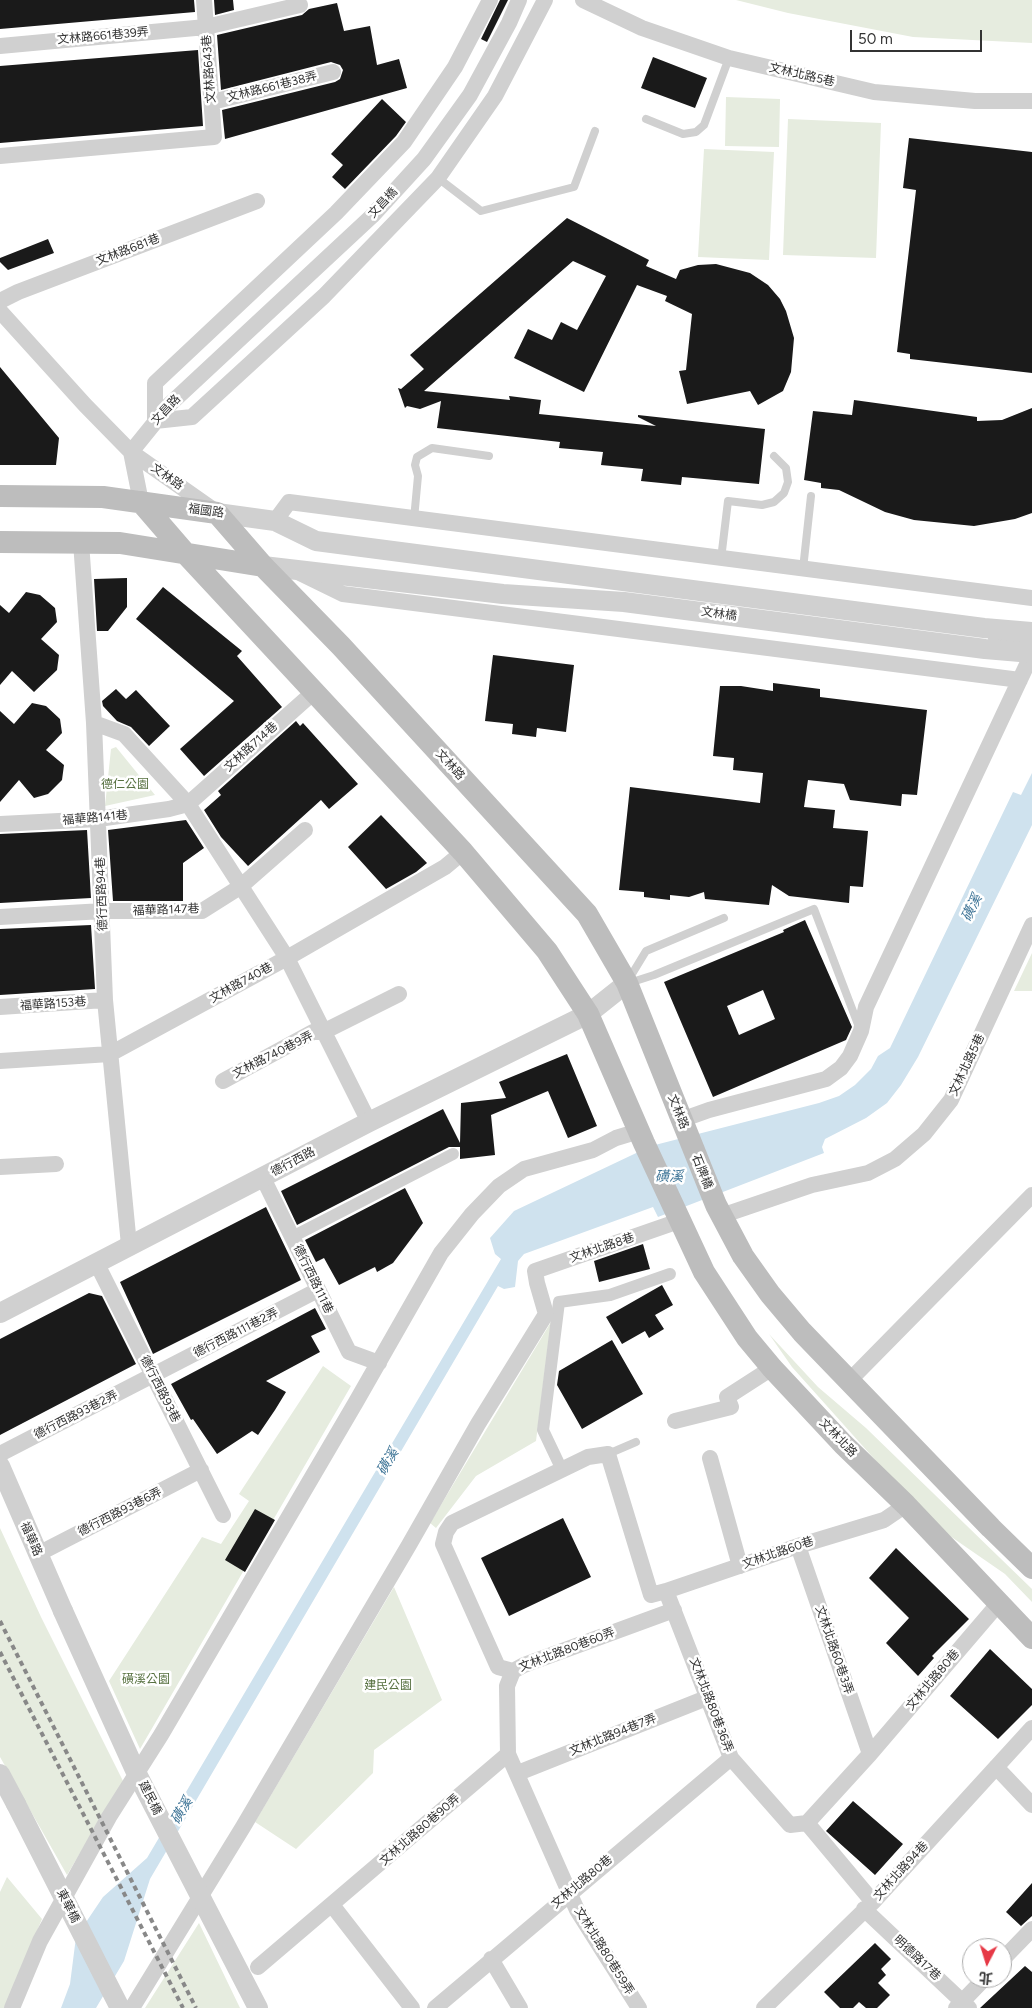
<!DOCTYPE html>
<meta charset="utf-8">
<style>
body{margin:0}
#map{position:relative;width:1032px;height:2008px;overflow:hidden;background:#fff;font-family:Figtree,"Noto Sans TC",sans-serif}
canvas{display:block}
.north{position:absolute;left:962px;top:1938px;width:50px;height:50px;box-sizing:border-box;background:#fff;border:1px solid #adadad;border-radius:50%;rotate:185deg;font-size:14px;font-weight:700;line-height:20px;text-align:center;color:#333}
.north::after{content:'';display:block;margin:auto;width:18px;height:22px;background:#e63946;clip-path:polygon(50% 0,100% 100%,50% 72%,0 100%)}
.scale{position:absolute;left:850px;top:30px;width:132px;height:22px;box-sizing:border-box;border:2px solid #333;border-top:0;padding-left:6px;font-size:15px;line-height:18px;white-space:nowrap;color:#333;-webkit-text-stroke:4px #fff;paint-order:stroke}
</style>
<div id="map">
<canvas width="1032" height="2008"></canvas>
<div class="north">北</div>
<div class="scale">50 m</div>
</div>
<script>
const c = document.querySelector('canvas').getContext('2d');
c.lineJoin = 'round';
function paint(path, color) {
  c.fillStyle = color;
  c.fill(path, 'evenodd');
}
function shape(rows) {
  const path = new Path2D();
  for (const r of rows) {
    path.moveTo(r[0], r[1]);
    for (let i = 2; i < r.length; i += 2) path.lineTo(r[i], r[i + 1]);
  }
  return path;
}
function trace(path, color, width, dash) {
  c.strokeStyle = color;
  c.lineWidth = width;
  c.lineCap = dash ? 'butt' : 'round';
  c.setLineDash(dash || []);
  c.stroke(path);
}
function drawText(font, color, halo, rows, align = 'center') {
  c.font = font + ' Figtree,"Noto Sans TC",sans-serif';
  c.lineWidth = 5;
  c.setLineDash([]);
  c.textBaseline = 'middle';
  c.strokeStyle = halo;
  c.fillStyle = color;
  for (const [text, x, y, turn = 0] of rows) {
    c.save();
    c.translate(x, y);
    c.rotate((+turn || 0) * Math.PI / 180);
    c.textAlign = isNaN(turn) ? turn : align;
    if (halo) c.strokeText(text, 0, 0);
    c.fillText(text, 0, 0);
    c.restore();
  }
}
paint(shape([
 [736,0,1032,0,1032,43,913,37,788,13],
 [726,97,780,99,779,147,725,146],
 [788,119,881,123,876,258,783,255],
 [704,149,774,152,769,260,698,257],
 [116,747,155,795,105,806,111,749],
 [1032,953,1032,991,1014,991],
 [551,1322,536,1441,476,1476,436,1528,430,1523],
 [769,1334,818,1387,866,1428,1032,1589,1032,1602,1005,1574,950,1536,886,1472,792,1367],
 [323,1366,351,1386,140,1749,109,1681,202,1537,221,1544,249,1501,239,1494],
 [0,1528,41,1617,123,1781,67,1875,0,1757],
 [394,1587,442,1700,374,1750,373,1773,296,1849,255,1822],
 [7,1877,42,1919,4,2008,0,2008,0,1892],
 [199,1923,240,2008,145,2008]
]), '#e6ecdf');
paint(shape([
 [1032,773,1032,825,918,1057,901,1085,887,1103,866,1118,825,1139,822,1147,824,1153,658,1217,653,1207,524,1254,518,1261,515,1287,504,1289,498,1286,150,1879,124,1961,96,2008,61,2008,70,1984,76,1937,103,1897,147,1858,501,1259,495,1254,490,1238,514,1211,651,1146,819,1103,839,1096,855,1085,871,1069,878,1056,890,1048,1013,792,1021,795]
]), '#cfe2ee');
paint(shape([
 [0,0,194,0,195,12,0,29],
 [214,0,233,0,234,10,215,15],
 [500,0,508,0,487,42,481,39],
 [337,3,344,31,370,26,377,65,399,59,407,88,225,139,222,110,335,82,340,79,343,70,340,65,331,62,221,90,217,35,302,15,309,9],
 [198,50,203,126,0,143,0,66],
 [653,57,707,78,695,108,641,88],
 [382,99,406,122,396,136,345,189,332,177,343,165,331,154],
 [909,138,1032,152,1032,373,910,359,910,354,897,352,916,190,903,188],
 [567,218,649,260,646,266,676,279,680,270,698,265,716,264,750,273,768,285,780,299,786,311,794,338,791,372,783,391,758,405,750,391,687,404,679,371,686,370,692,314,665,301,667,296,637,285,584,392,514,358,528,329,552,340,561,322,577,330,606,276,573,261,424,391,510,400,509,396,541,400,539,414,656,426,638,417,638,415,765,429,759,484,682,477,681,485,641,481,643,469,601,465,603,452,559,448,560,442,437,428,441,401,420,409,407,406,405,408,398,388,401,389,424,369,410,355],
 [48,239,54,253,8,270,0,262,0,258],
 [0,367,59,438,56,465,0,465],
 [854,400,977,417,977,421,1002,420,1032,408,1032,513,1015,519,974,526,914,520,885,512,839,490,821,488,821,483,804,480,813,411,852,415],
 [127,578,127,607,108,631,97,631,94,579],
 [163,587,242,651,237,656,282,707,204,776,180,749,234,701,136,619],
 [26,592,40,595,55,608,57,622,41,639,59,655,57,670,34,692,12,671,0,685,0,605,9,613],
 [493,655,574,665,566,732,537,728,536,737,512,734,513,724,485,721],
 [773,683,820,689,820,697,927,710,917,795,902,794,901,806,850,800,844,784,808,780,804,807,835,810,833,828,868,831,863,887,850,886,849,903,789,896,772,885,769,905,705,899,704,892,689,897,670,895,670,900,644,897,644,892,619,890,630,787,760,803,763,773,733,770,734,758,713,756,720,686,741,686,773,691],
 [116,689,126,699,136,690,170,726,149,746,131,727,117,721,103,706,102,701],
 [32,703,46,706,60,719,62,733,46,750,64,765,62,780,48,794,34,798,19,780,0,802,0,711,14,724],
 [296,721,300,726,303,723,358,784,329,809,321,800,248,866,221,837,204,810,221,795,218,791],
 [381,815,427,863,416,872,386,889,348,847],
 [186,820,204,848,183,863,183,901,113,901,108,830],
 [87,830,91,898,0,903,0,834],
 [805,920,852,1027,846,1040,713,1097,664,982,784,932,783,930],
 [763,990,775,1019,739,1035,727,1006],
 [91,925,95,989,0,995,0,929],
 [567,1054,597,1126,568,1138,548,1091,491,1115,495,1155,460,1159,460,1147,449,1147,297,1225,281,1191,443,1109,460,1143,461,1103,506,1098,499,1082],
 [405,1188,423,1223,393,1263,377,1272,375,1267,339,1285,324,1258,316,1262,305,1240],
 [266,1207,301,1280,153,1354,120,1282],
 [643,1244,650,1269,599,1282,594,1261],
 [662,1285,673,1305,655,1315,664,1329,649,1338,645,1331,622,1344,606,1317],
 [89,1293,102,1296,136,1364,0,1435,0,1339],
 [315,1308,326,1329,311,1336,320,1352,266,1381,286,1392,275,1410,258,1435,252,1431,217,1454,193,1419,191,1420,171,1384],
 [612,1340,643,1394,582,1429,557,1385,559,1371],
 [255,1509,275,1520,245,1572,225,1560],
 [563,1518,591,1577,509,1616,481,1558],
 [896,1548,969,1619,932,1656,934,1658,918,1676,886,1643,909,1618,869,1578],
 [990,1649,1032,1689,1032,1705,998,1739,950,1696],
 [853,1801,903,1844,875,1875,826,1831],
 [1032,1883,1032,1916,1021,1926,1006,1912],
 [875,1943,891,1959,881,1969,886,1975,878,1983,890,1995,877,2008,866,2008,859,2002,853,2008,840,2008,824,1992],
 [1025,1966,1032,1972,1032,2008,980,2008]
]), '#1a1a1a');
trace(shape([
 [646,119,683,134,696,132,704,125,729,58],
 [438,178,481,211,574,187,595,131],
 [414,519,418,476,415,465,417,457,432,448,489,456],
 [721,559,728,501,762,505,774,502,784,493,788,482,786,468,774,456],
 [803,569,811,496],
 [992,638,1032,643],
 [629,979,646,951,724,918],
 [629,983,654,975,814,909,859,1027],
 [608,1454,636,1442]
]), '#d0d0d0', 8);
trace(shape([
 [292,1237,453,1154],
 [562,1470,543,1430,559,1302,610,1295,670,1274]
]), '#d0d0d0', 12);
trace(shape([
 [490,0,455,67,404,142,336,213,155,383,155,421,192,417,324,296,438,178,495,96,545,0],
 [583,0,642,28,729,58,874,92,975,101,1032,101],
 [0,46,206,27,300,5],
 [212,102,333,72],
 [0,156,214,137,204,0],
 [0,301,18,292,257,201],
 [0,311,85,405,131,452,215,511],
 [131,452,169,405,372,216,424,159,470,95,509,23,519,0],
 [131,452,141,502],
 [275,521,289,502,1032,598],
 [81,542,94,723,105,1000,129,1245],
 [300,573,343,594,1020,680],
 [94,723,124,734,188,804,287,958,369,1122],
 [0,824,98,819,169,809,188,804,315,691],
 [0,917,103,911,202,911,240,887,305,830],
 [0,1007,105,1000],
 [0,1061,110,1054,287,958,445,867,463,852],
 [223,1081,313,1032,323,1032,399,994],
 [681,1120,709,1110,826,1079,841,1068,850,1056,861,1031,866,1007,1032,654],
 [0,1167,56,1164],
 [263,1178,349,1352,379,1363],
 [721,1216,812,1185,868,1173,895,1159,924,1134,951,1100,1032,925],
 [97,1264,223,1515],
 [850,1380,1032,1195],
 [675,1421,731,1407,727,1397,772,1368],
 [0,1454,318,1290],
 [710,1458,740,1566],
 [798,1546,870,1754],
 [38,1554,201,1470],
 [513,1671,498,1667,443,1544,446,1532,452,1523,588,1457,608,1454,651,1595,666,1591],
 [996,1767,1032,1805],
 [518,1773,709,1697],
 [807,1823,790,1825,731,1758,666,1591,798,1546,884,1520,906,1505],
 [807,1823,870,1754,999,1603],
 [807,1823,873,1902],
 [332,1905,412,2008],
 [864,1909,969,2008],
 [491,1959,520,2008],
 [1002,1960,1032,1929],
 [258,1967,508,1754],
 [12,2008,40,1941,109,1817,161,1735,356,1402,441,1253,472,1214,499,1186,524,1169,593,1150,616,1138,639,1131],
 [132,2008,243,1827,409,1545,478,1424,546,1314,537,1283,535,1271,679,1221],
 [435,2008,731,1758],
 [639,2008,577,1910,508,1754,507,1686,513,1671,524,1665,674,1610],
 [764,2008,873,1902,1032,1728],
 [956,2008,985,1978]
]), '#d0d0d0', 16);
trace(shape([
 [217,513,275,521,316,541,984,628,1032,632],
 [263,566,503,594,624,602,985,649,1032,653],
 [0,1313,369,1122,588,1014,627,983],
 [0,1466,63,1611],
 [0,1774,16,1804]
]), '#d0d0d0', 20);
trace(shape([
 [0,496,103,497,217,513,263,566,341,646,587,914,627,983,716,1205,743,1256,770,1294,802,1332,991,1528,1032,1568],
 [141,502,185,553,463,852,547,951,588,1014,644,1143,704,1272,747,1338,772,1368,843,1444,906,1505,1032,1638],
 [0,542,120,543,263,566]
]), '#bdbdbd', 22);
trace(shape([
 [0,1621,196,2008],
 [0,1652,183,2008]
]), '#888', 4, [5, 4]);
trace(shape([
 [63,1611,135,1770,258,2008],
 [16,1804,120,2008]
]), '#d0d0d0', 20);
drawText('12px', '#333', '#fff', [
 ["文林路661巷39弄",103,36,-5],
 ["文林路643巷",209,69,-94],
 ["文林北路5巷",802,75,13],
 ["文林路661巷38弄",272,87,-14],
 ["文昌橋",383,203,-47],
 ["文林路681巷",128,250,-21],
 ["文昌路",166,410,-47],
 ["文林路",167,477,35],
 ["福國路",206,511,8],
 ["文林橋",719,614,8],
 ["文林路714巷",251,747,-42],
 ["文林路",450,765,48],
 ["福華路141巷",95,818,-5],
 ["德行西路94巷",102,894,-92],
 ["福華路147巷",166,910,-2],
 ["文林路740巷",241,983,-29],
 ["福華路153巷",53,1004,-4],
 ["文林路740巷9弄",273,1055,-27],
 ["文林北路5巷",967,1065,-65],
 ["文林路",678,1112,68],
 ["德行西路",293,1162,-28],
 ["石牌橋",702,1172,68],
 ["文林北路8巷",602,1248,-19],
 ["德行西路111巷",313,1279,64],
 ["德行西路111巷2弄",236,1333,-27],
 ["德行西路93巷",160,1389,63],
 ["德行西路93巷2弄",76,1415,-27],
 ["文林北路",838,1438,46],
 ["德行西路93巷6弄",120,1512,-27],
 ["福華路",31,1539,66],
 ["文林北路60巷",778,1553,-19],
 ["文林北路80巷60弄",567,1650,-21],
 ["文林北路60巷3弄",834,1650,71],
 ["文林北路80巷",933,1680,-50],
 ["文林北路80巷36弄",711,1705,69],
 ["文林北路94巷7弄",613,1735,-22],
 ["建民橋",150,1798,63],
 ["文林北路80巷90弄",420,1830,-41],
 ["文林北路94巷",901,1871,-48],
 ["文林北路80巷",582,1882,-40],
 ["東華橋",68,1906,63],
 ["文林北路80巷59弄",604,1951,58],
 ["明德路17巷",917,1958,43]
]);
drawText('12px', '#56703f', '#fff', [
 ["德仁公園",125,784],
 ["磺溪公園",146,1679],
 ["建民公園",388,1685]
]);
drawText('italic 14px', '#3f7597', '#fff', [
 ["磺溪",972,908,-64],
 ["磺溪",669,1177],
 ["磺溪",388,1462,-59],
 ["磺溪",182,1811,-59]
]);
</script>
